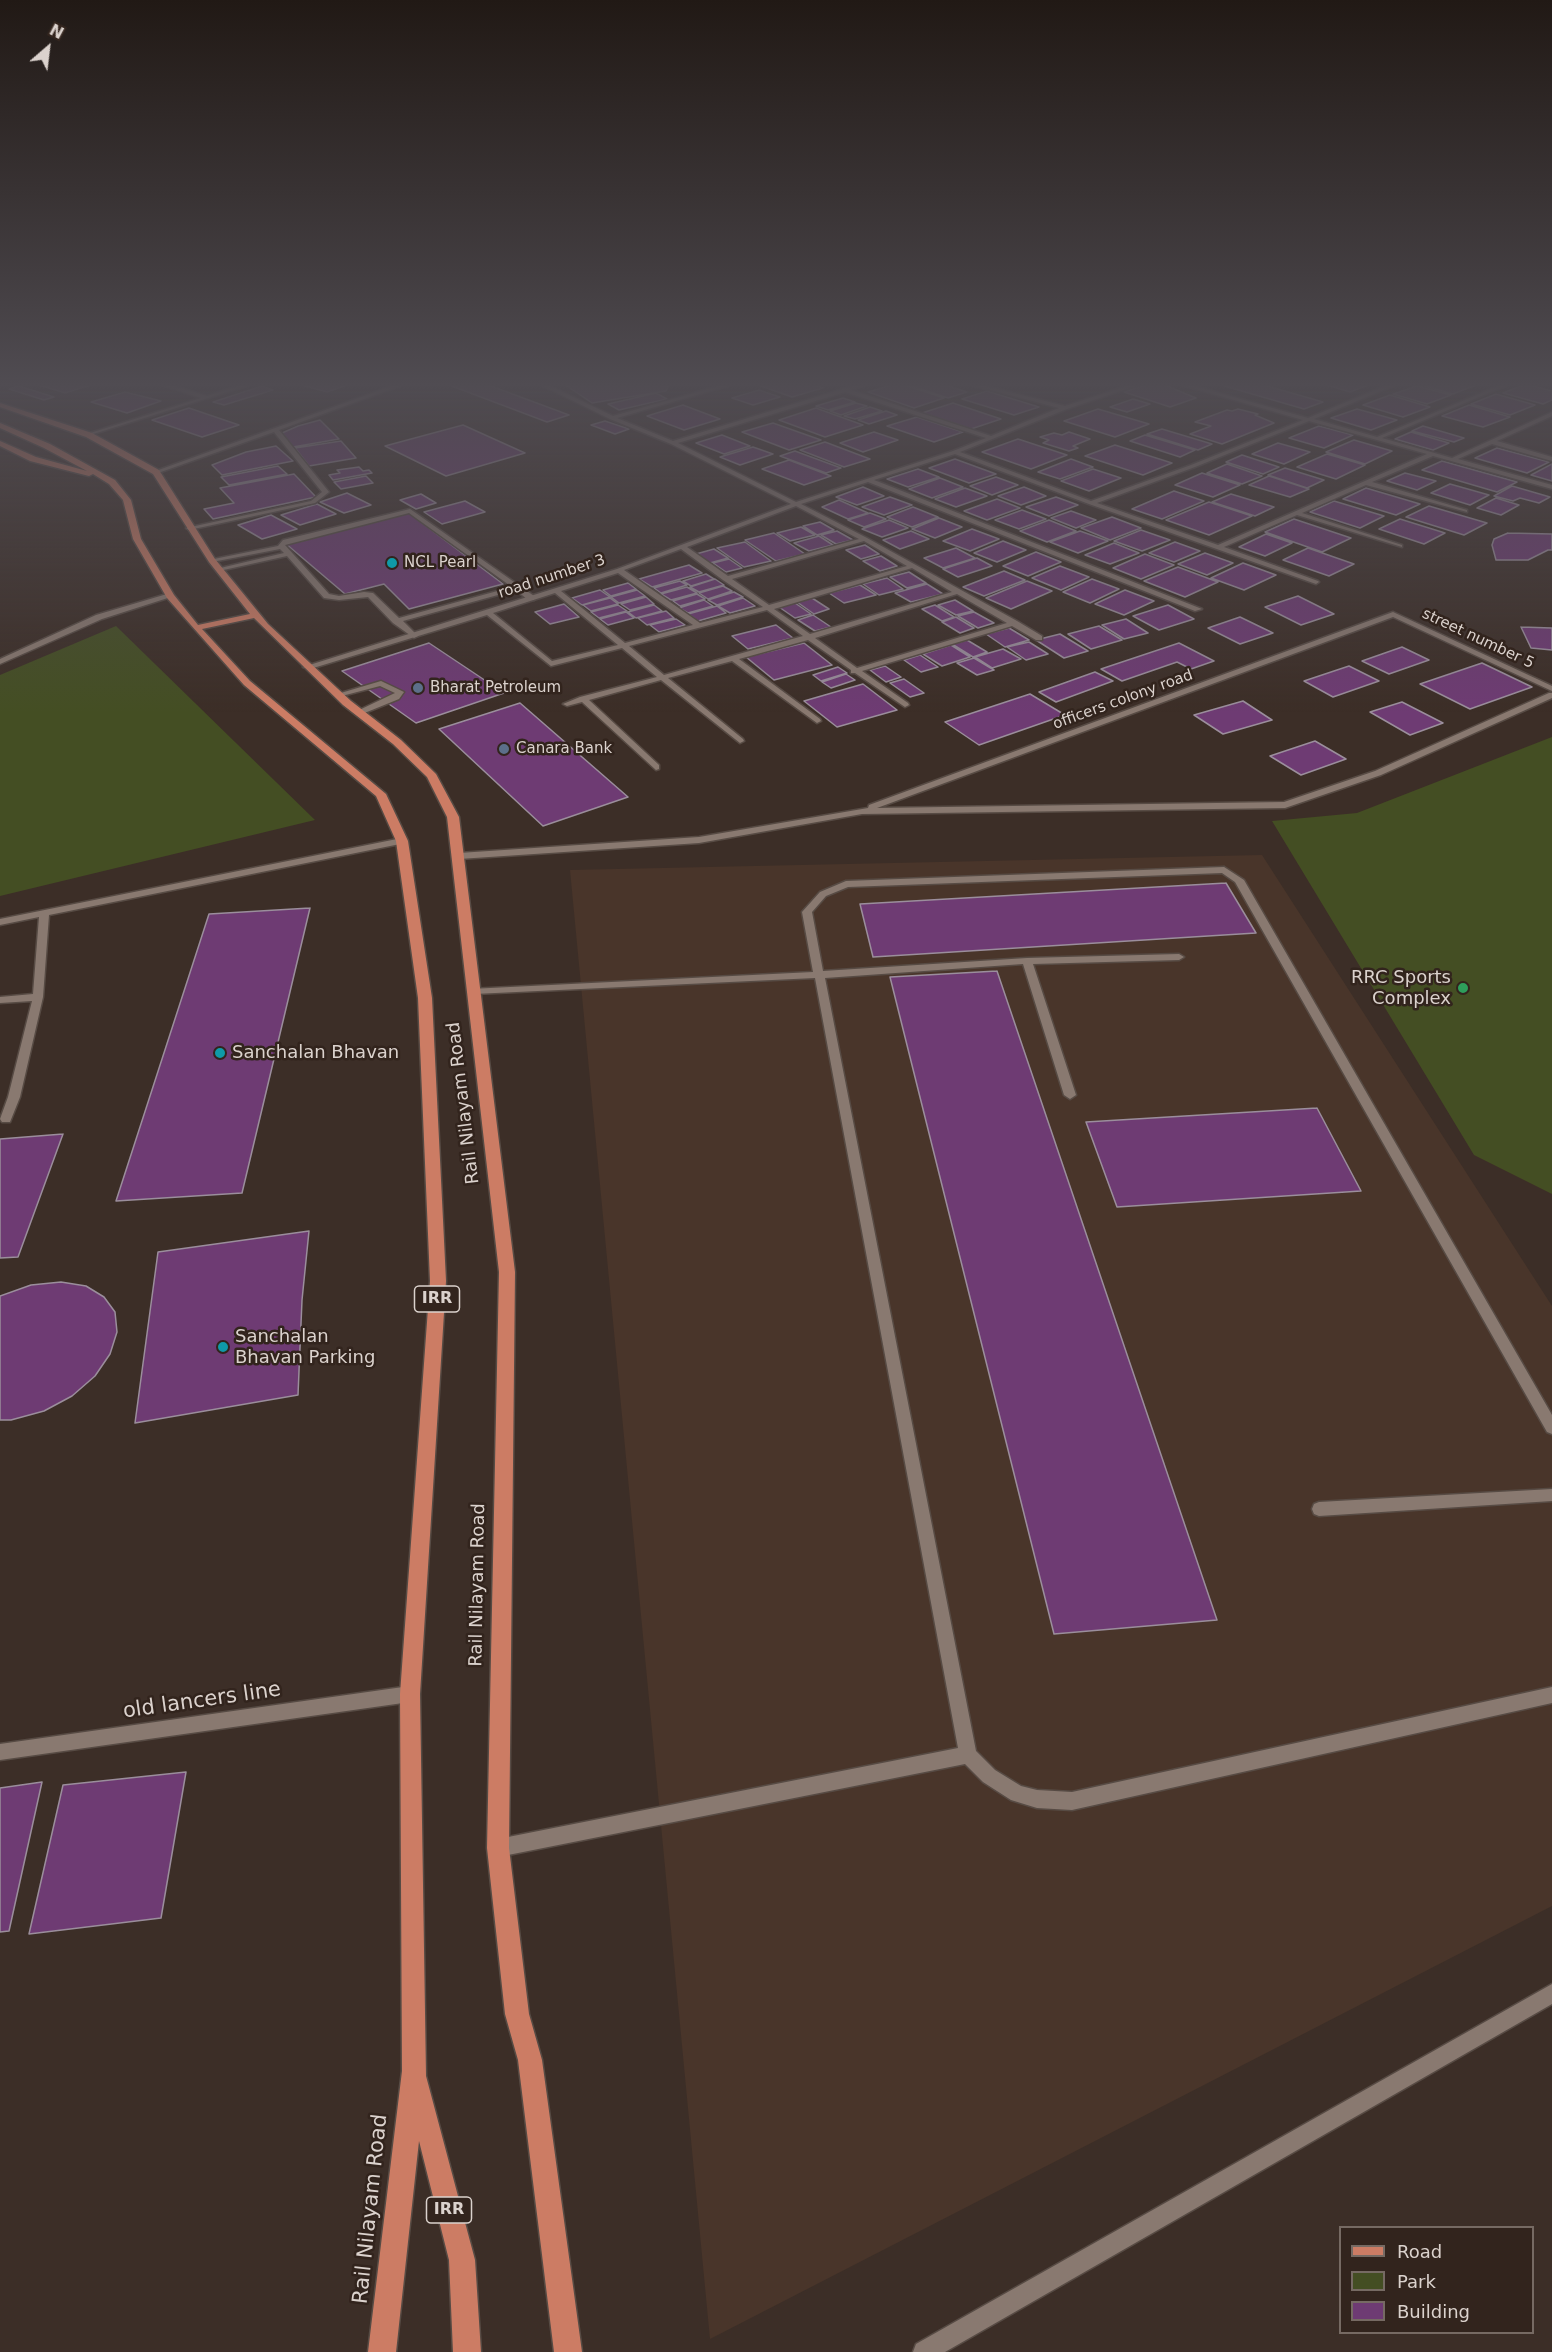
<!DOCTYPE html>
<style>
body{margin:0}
#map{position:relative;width:1552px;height:2352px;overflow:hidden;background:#3c2e27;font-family:"DejaVu Sans",sans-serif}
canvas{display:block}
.legend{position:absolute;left:1339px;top:2226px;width:195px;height:108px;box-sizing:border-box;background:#32241d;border:2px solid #766a63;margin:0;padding:8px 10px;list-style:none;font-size:18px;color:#dbd2cd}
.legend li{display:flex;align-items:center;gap:12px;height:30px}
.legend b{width:30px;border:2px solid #766a63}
.north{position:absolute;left:18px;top:18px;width:60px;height:60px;-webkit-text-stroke:4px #32241d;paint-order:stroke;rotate:28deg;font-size:16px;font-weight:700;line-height:24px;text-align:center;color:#dbd2cd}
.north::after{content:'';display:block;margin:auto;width:21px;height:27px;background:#dbd2cd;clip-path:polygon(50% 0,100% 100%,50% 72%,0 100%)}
</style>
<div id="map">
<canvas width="1552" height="2352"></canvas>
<ul class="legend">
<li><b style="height:8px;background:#cc7c64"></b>Road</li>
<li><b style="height:16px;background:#444e23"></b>Park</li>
<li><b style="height:16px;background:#6e3b73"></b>Building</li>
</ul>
<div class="north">N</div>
</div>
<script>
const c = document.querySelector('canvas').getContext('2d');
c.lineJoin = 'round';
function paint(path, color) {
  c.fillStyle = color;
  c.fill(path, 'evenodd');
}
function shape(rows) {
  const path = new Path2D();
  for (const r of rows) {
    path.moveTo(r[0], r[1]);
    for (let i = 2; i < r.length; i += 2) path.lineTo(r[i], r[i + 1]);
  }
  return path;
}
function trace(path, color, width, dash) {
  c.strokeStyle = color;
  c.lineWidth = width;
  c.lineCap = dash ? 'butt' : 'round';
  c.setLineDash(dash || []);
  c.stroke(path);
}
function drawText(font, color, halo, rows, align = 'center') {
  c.font = font + ' "DejaVu Sans",sans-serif';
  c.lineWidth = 5;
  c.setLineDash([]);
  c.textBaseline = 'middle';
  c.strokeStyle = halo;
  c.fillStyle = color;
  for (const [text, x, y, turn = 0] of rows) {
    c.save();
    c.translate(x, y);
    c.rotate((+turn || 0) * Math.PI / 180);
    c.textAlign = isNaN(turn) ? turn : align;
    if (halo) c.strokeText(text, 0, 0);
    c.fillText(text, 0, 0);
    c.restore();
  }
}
paint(shape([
 [1262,855,1552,1306,1552,1906,710,2339,570,870]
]), '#49352a');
paint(shape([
 [116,626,315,820,0,896,0,675],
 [1552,737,1552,1194,1474,1155,1272,821,1357,813]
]), '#444e23');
const building = shape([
 [32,383,97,383,65,393,32,383],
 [294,383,353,383,327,392,294,383],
 [454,383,483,383,569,415,547,422,449,385,454,383],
 [585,383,669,383,666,391,592,403,567,386,585,383],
 [809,383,823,388,792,397,755,384,809,383],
 [898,383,944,398,914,408,868,392,898,383],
 [902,383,939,383,967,392,948,398,902,383],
 [1152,383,1160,383,1196,398,1170,407,1124,392,1152,383],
 [1214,383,1257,383,1323,402,1304,409,1214,383],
 [1320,383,1355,383,1366,386,1350,392,1320,383],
 [1476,383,1479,384,1453,394,1417,384,1476,383],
 [1526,384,1552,391,1552,400,1543,404,1503,393,1526,384],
 [19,386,54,397,44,400,9,389,19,386],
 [262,386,273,390,224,405,213,402,262,386],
 [1417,386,1451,395,1427,404,1393,394,1417,386],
 [759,390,780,397,753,405,732,398,759,390],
 [987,391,1039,407,1014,415,962,399,987,391],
 [125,392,161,401,127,413,91,402,125,392],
 [656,393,667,399,619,410,608,404,656,393],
 [1496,394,1535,405,1510,415,1471,404,1496,394],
 [1390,395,1430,407,1403,417,1363,405,1390,395],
 [843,398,855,402,828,410,816,406,843,398],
 [1133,399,1150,404,1127,412,1110,407,1133,399],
 [856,403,867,406,841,415,830,411,856,403],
 [953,403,1001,419,971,429,922,413,953,403],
 [683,405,720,419,684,430,647,416,683,405],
 [1469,405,1510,417,1483,427,1442,416,1469,405],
 [870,407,882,411,855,419,844,416,870,407],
 [189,408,239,425,202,437,152,420,189,408],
 [816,408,863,425,825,437,779,420,816,408],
 [1098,409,1149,424,1115,437,1064,421,1098,409],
 [1238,409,1258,414,1255,415,1274,423,1222,444,1190,434,1211,426,1195,422,1227,410,1232,411,1238,409],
 [1357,409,1397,420,1371,430,1331,418,1357,409],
 [886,411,897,415,869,424,858,420,886,411],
 [917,417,963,432,934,442,887,426,917,417],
 [320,420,339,439,293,447,282,433,298,426,320,420],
 [605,421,629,429,615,434,591,425,605,421],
 [773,423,821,440,789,450,742,432,773,423],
 [463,425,525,453,446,476,385,446,463,425],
 [1319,426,1353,435,1324,448,1289,438,1319,426],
 [1423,426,1464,438,1454,442,1412,431,1423,426],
 [1162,429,1212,444,1198,450,1147,434,1162,429],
 [874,432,898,440,863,452,840,443,874,432],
 [1069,432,1090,439,1073,446,1078,448,1069,451,1043,443,1049,440,1040,437,1054,433,1062,435,1069,432],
 [1411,432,1449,443,1433,450,1395,439,1411,432],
 [722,435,750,446,724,454,696,443,722,435],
 [1145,435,1195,450,1180,457,1130,441,1145,435],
 [1018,439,1067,455,1031,469,982,452,1018,439],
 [1354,440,1392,451,1365,464,1326,452,1354,440],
 [341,441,356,458,309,466,295,448,341,441],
 [825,442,870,459,844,467,800,450,825,442],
 [1278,443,1310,452,1284,464,1252,454,1278,443],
 [1115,445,1172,463,1143,475,1085,456,1115,445],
 [276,446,293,461,222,475,212,465,246,452,276,446],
 [753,447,773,454,740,465,720,457,753,447],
 [1497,448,1549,462,1527,473,1475,458,1497,448],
 [795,451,841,468,826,473,780,456,795,451],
 [1327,454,1365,465,1336,479,1297,467,1327,454],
 [1242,455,1279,467,1263,474,1226,462,1242,455],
 [955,459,996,474,969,483,929,468,955,459],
 [1071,459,1093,467,1060,479,1038,472,1071,459],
 [789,460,831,476,804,485,762,469,789,460],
 [1442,461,1517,482,1497,492,1422,470,1442,461],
 [1227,464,1262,476,1242,484,1207,473,1227,464],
 [1552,464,1552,481,1531,475,1552,464],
 [278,466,287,474,229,485,221,477,278,466],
 [359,467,363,471,369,470,372,473,333,480,329,475,340,473,337,470,359,467],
 [1285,468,1324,480,1307,488,1268,475,1285,468],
 [918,469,939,477,908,487,887,479,918,469],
 [1093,469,1121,478,1089,491,1061,481,1093,469],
 [1202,473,1240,485,1213,497,1175,485,1202,473],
 [1405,473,1436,481,1417,490,1387,481,1405,473],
 [294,474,316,497,213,519,204,509,234,503,220,488,294,474],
 [366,476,373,483,341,489,334,482,366,476],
 [1269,476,1309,489,1290,497,1249,485,1269,476],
 [996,477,1018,485,992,495,970,486,996,477],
 [940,478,963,487,932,498,909,489,940,478],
 [1450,484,1489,495,1470,505,1431,493,1450,484],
 [1512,486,1550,497,1539,503,1520,498,1513,501,1494,496,1512,486],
 [863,487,884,496,857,505,836,497,863,487],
 [1024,487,1046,496,1021,505,998,496,1024,487],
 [965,488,987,496,956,507,935,499,965,488],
 [1366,488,1420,504,1396,515,1343,499,1366,488],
 [1174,491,1204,501,1162,519,1132,509,1174,491],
 [347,493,371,505,344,513,320,502,347,493],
 [421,494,436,503,416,509,400,500,421,494],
 [1231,494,1274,507,1255,516,1212,502,1231,494],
 [890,497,912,505,884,515,862,507,890,497],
 [1056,497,1078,505,1049,516,1026,507,1056,497],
 [1496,498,1519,505,1501,515,1477,508,1496,498],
 [997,499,1020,508,987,520,964,511,997,499],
 [839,500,868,513,848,519,822,507,839,500],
 [465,501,485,512,442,524,424,512,465,501],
 [1334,501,1384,516,1360,528,1310,512,1334,501],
 [1209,502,1252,516,1209,535,1166,520,1209,502],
 [317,504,336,514,300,525,281,515,317,504],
 [1429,506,1487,523,1464,535,1406,517,1429,506],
 [913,507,938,517,912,527,887,517,913,507],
 [1022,510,1046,519,1019,529,995,520,1022,510],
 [1071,511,1096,520,1076,528,1051,518,1071,511],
 [409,513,503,584,409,609,384,584,345,594,285,543,409,513],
 [870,513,886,519,864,527,848,520,870,513],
 [271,515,297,529,262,539,238,525,271,515],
 [1112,517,1141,528,1110,540,1081,528,1112,517],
 [939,518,962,527,935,538,912,529,939,518],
 [1294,519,1351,538,1322,552,1265,532,1294,519],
 [1400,519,1445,533,1424,544,1379,529,1400,519],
 [889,520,908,528,882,537,862,529,889,520],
 [1049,520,1076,531,1047,542,1020,531,1049,520],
 [820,522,834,530,817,535,803,526,820,522],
 [801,527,815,535,790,541,777,533,801,527],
 [972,529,999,539,970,551,943,541,972,529],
 [1141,530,1170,540,1142,551,1114,541,1141,530],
 [837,531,853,540,836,544,821,535,837,531],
 [911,531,929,539,900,549,883,540,911,531],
 [1080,531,1108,541,1078,553,1050,542,1080,531],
 [774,533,805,554,776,561,745,540,774,533],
 [1508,533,1552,534,1552,550,1548,550,1528,560,1496,560,1492,545,1494,539,1508,533],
 [1266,534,1292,543,1265,556,1239,547,1266,534],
 [819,536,833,545,809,551,794,543,819,536],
 [1003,541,1026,550,997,562,974,553,1003,541],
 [745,542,771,561,744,567,717,548,745,542],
 [1175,542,1200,551,1174,562,1149,553,1175,542],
 [1114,543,1139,553,1110,564,1085,555,1114,543],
 [865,545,879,554,861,559,846,550,865,545],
 [956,548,975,558,943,568,924,558,956,548],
 [1308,548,1354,564,1329,576,1283,560,1308,548],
 [714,549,728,558,710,563,696,554,714,549],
 [1036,552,1061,562,1028,576,1003,566,1036,552],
 [1205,553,1233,563,1207,575,1178,564,1205,553],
 [1145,554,1174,565,1141,579,1113,568,1145,554],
 [881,556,897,566,880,571,863,561,881,556],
 [977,558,992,566,958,577,943,569,977,558],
 [729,559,742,568,726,572,713,563,729,559],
 [1243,563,1276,575,1244,590,1211,578,1243,563],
 [689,565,702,573,652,587,639,579,689,565],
 [1060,566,1089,577,1061,590,1032,578,1060,566],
 [1178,567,1218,582,1185,597,1144,581,1178,567],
 [1004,571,1025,580,984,596,963,587,1004,571],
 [909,572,926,583,907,588,890,577,909,572],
 [706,574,714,579,691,586,683,581,706,574],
 [887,578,903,589,879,595,863,584,887,578],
 [715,579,724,585,699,592,690,587,715,579],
 [1092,579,1119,589,1090,603,1063,592,1092,579],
 [680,581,687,585,661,593,654,588,680,581],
 [1027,581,1052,591,1011,609,986,598,1027,581],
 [628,583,636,589,611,596,603,590,628,583],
 [927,584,943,594,911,602,895,593,927,584],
 [860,585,876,595,844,603,829,593,860,585],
 [723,586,732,591,708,599,699,593,723,586],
 [687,587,697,593,671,600,661,594,687,587],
 [600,590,610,597,582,605,572,598,600,590],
 [637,590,645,596,619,603,611,597,637,590],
 [1125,590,1154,601,1124,615,1095,604,1125,590],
 [734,592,743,597,717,605,708,600,734,592],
 [697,594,705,599,680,606,673,601,697,594],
 [1298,596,1334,614,1301,625,1265,607,1298,596],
 [646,597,654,604,630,610,621,604,646,597],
 [610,598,618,604,591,611,583,605,610,598],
 [743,598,755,606,730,613,718,606,743,598],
 [812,598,829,609,814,614,797,602,812,598],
 [704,600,713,606,688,613,679,608,704,600],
 [955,600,973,611,956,615,938,605,955,600],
 [795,603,811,614,795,618,779,607,795,603],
 [564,604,579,617,550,624,535,612,564,604],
 [618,605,627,611,599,618,591,612,618,605],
 [654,605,662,611,636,618,628,612,654,605],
 [935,605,954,617,942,621,922,609,935,605],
 [1168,605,1194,619,1159,630,1133,616,1168,605],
 [717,606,726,613,698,621,688,614,717,606],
 [666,611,674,618,647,625,638,618,666,611],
 [626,612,634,618,608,625,600,619,626,612],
 [974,612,994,623,978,628,958,616,974,612],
 [813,615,831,627,815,631,798,620,813,615],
 [956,617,974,628,960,633,942,622,956,617],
 [1240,617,1273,633,1240,644,1208,628,1240,617],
 [676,619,685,625,659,632,650,625,676,619],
 [1126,619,1148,633,1124,639,1102,625,1126,619],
 [776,625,793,638,748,649,732,636,776,625],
 [1099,626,1122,640,1091,649,1068,634,1099,626],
 [1521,627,1552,628,1552,650,1531,648,1521,627],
 [1009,628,1029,640,1005,647,986,634,1009,628],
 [1060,634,1088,651,1064,658,1036,640,1060,634],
 [967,640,987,652,973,657,952,644,967,640],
 [1029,642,1048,654,1026,660,1007,647,1029,642],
 [429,643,504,693,416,723,342,671,429,643],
 [804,643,832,665,774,680,746,657,804,643],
 [1179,643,1214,661,1191,669,1177,662,1122,681,1101,669,1179,643],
 [951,645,970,657,942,666,923,654,951,645],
 [1402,647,1429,660,1389,674,1362,661,1402,647],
 [1003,649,1021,659,992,668,975,657,1003,649],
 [920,655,938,667,921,672,904,660,920,655],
 [974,658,994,670,977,675,957,663,974,658],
 [1482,663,1532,687,1470,709,1420,684,1482,663],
 [885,666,901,677,886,682,870,670,885,666],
 [1349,666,1379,681,1333,697,1304,681,1349,666],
 [838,667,847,673,821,681,813,675,838,667],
 [1095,672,1113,681,1056,702,1039,692,1095,672],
 [846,674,855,680,831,688,822,682,846,674],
 [904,679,924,693,910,697,890,683,904,679],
 [863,684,897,710,837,727,804,701,863,684],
 [1030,694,1065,715,979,745,945,722,1030,694],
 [1243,701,1272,720,1223,734,1194,715,1243,701],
 [1402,702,1443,723,1410,735,1370,712,1402,702],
 [520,703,628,797,543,826,439,729,520,703],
 [1315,741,1346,759,1301,775,1270,756,1315,741],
 [1226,883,1256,933,873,957,860,904,1226,883],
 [310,908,242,1193,116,1201,209,914,310,908],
 [997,971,1217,1620,1054,1634,890,977,997,971],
 [1317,1108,1361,1191,1117,1207,1086,1122,1317,1108],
 [63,1134,18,1257,0,1258,0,1139,63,1134],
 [309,1231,302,1300,298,1395,135,1423,158,1252,309,1231],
 [61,1282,86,1286,104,1297,115,1312,117,1332,110,1354,95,1376,72,1396,44,1411,11,1420,0,1420,0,1296,31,1285,61,1282],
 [186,1772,161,1918,29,1934,63,1785,186,1772],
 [42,1782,9,1931,0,1932,0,1788,42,1782]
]);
paint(building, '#6e3b73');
trace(building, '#9b8e9c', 1.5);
const lane = shape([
 [410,509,534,596,534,600,528,600,516,590,403,621,418,636,414,638,393,623,368,597,339,600,324,598,287,556,219,571,216,569,284,553,280,549,212,562,209,560,278,546,283,540,410,509],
 [409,513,512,587,399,618,373,593,364,592,339,596,329,594,285,545,409,513],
 [167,594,174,596,102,619,0,664,0,659,96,615,167,594],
 [1393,612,1552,686,1552,691,1393,617,877,808,1284,802,1375,771,1549,693,1552,693,1552,698,1381,775,1285,808,862,814,699,843,459,859,454,856,459,853,699,837,868,808,869,805,1393,612],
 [381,681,404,692,399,699,362,714,355,712,395,693,380,686,338,697,334,695,381,681],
 [402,838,407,841,405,843,49,915,43,997,20,1097,10,1122,2,1122,0,1119,8,1097,32,1001,0,1003,0,997,33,994,39,917,0,925,0,919,402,838],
 [1224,867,1244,880,1552,1415,1552,1434,1547,1432,1235,882,1222,873,848,887,826,896,812,912,823,971,1027,958,1179,954,1184,957,1179,960,1033,964,1076,1095,1070,1099,1064,1095,1023,964,825,978,976,1751,995,1770,1021,1786,1037,1790,1072,1792,1552,1687,1552,1703,1072,1810,1037,1808,1011,1800,983,1782,965,1764,498,1857,492,1854,489,1848,492,1842,498,1839,958,1748,815,978,474,994,470,993,469,991,470,989,813,972,802,912,820,892,846,881,1224,867],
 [1552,1489,1552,1501,1319,1516,1314,1514,1312,1509,1314,1504,1319,1502,1552,1489]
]);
const street = shape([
 [156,383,165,383,207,396,247,383,256,383,87,436,87,434,201,398,156,383],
 [400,383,408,383,279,430,329,492,315,503,189,530,186,528,311,501,322,492,274,432,158,473,153,472,400,383],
 [537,383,544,383,613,416,729,383,738,383,617,418,673,441,862,383,871,383,851,390,991,436,1059,408,964,383,974,383,1065,406,1136,383,1144,383,1067,409,960,452,1091,501,1191,465,1303,420,1175,383,1184,383,1308,418,1392,383,1400,383,1314,419,1377,437,1505,383,1512,383,1382,438,1452,458,1552,412,1552,416,1497,441,1552,457,1552,461,1492,444,1458,459,1552,485,1552,489,1433,456,1372,482,1467,510,1467,512,1366,485,1302,513,1402,545,1402,547,1297,515,1224,547,1318,581,1319,582,1316,584,1089,504,955,454,874,480,1202,609,1195,611,868,482,801,504,867,538,1017,621,1042,636,1042,640,1036,640,1012,626,862,671,908,703,909,705,905,707,855,673,851,673,851,670,808,640,739,659,820,719,821,721,817,723,732,661,668,678,743,739,744,741,740,743,661,680,589,700,659,765,659,769,656,770,582,702,567,706,563,704,580,697,657,677,622,648,551,666,487,615,310,669,303,667,617,569,791,504,671,444,610,419,537,383],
 [845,392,986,438,953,451,796,502,678,443,845,392],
 [1309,421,1427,454,1218,545,1097,503,1195,467,1309,421],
 [796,506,859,539,728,576,687,547,796,506],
 [864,541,907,566,769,605,732,579,864,541],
 [681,549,723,580,763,607,700,623,624,570,681,549],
 [912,568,952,592,810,634,774,609,912,568],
 [618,573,693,625,625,643,561,591,618,573],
 [555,593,618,645,552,661,493,613,555,593],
 [957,594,1007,623,857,668,815,638,957,594],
 [767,610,803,636,664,675,629,646,767,610],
 [410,1686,416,1688,418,1694,416,1700,410,1702,0,1760,0,1744,410,1686],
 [1552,1984,1552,2004,945,2352,913,2352,916,2344,1552,1984]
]);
const primary = shape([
 [0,403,92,433,159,470,215,559,268,624,351,701,401,740,436,774,459,817,515,1272,509,1848,529,2014,542,2060,582,2352,554,2352,518,2060,505,2014,487,1848,499,1272,447,817,427,777,393,744,343,705,254,618,202,629,250,681,386,794,408,841,432,998,446,1281,420,1694,426,2076,475,2260,481,2352,453,2352,449,2260,419,2141,396,2352,368,2352,402,2071,400,1694,430,1281,418,998,396,841,376,796,244,685,167,598,133,539,123,500,109,484,93,474,89,476,30,461,0,446,0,441,36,457,87,471,44,448,0,428,0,423,50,444,115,480,131,500,141,539,174,595,198,625,250,614,209,562,153,474,86,437,0,407,0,403]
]);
trace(lane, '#574b44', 3);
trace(street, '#574b44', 3);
trace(primary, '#574b44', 3);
paint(lane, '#897970');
paint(street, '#897970');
paint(primary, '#cc7c64');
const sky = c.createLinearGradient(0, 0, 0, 713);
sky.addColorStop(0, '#211915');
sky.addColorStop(0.54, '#504c52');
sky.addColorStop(1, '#504c5200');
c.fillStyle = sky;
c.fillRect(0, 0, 1552, 713);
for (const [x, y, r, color] of [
 [392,563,6,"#0f9aa8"],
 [418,688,6,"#5c6f8a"],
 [504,749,6,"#5c6f8a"],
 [1463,988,6,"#2e9e5b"],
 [220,1053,6,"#0f9aa8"],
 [223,1347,6,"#0f9aa8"]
]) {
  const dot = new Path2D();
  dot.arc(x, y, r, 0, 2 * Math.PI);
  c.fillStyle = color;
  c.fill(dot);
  trace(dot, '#32241d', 2);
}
drawText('15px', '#dbd2cd', '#32241d', [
 ["NCL Pearl",404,563],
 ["Bharat Petroleum",430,688],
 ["Canara Bank",516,749]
], 'left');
drawText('15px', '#dbd2cd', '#32241d', [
 ["road number 3",552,577,-18],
 ["street number 5",1478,639,25],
 ["officers colony road",1123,700,-20]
]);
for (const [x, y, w] of [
 [437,1299,45],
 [449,2210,45]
]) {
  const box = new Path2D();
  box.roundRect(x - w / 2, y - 13, w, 26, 4.5);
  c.fillStyle = '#32241d';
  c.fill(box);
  trace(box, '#dbd2cd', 1.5);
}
drawText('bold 16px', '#dbd2cd', null, [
 ["IRR",437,1299],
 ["IRR",449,2210]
]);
drawText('18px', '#dbd2cd', '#32241d', [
 ["RRC Sports",1451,978,"right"],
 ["Complex",1451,999,"right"],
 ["Sanchalan Bhavan",232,1053],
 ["Sanchalan",235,1337],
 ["Bhavan Parking",235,1358]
], 'left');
drawText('18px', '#dbd2cd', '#32241d', [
 ["Rail Nilayam Road",464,1103,-97],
 ["Rail Nilayam Road",478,1585,-89]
]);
drawText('21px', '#dbd2cd', '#32241d', [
 ["old lancers line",202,1701,-8],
 ["Rail Nilayam Road",371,2209,-84]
]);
</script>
